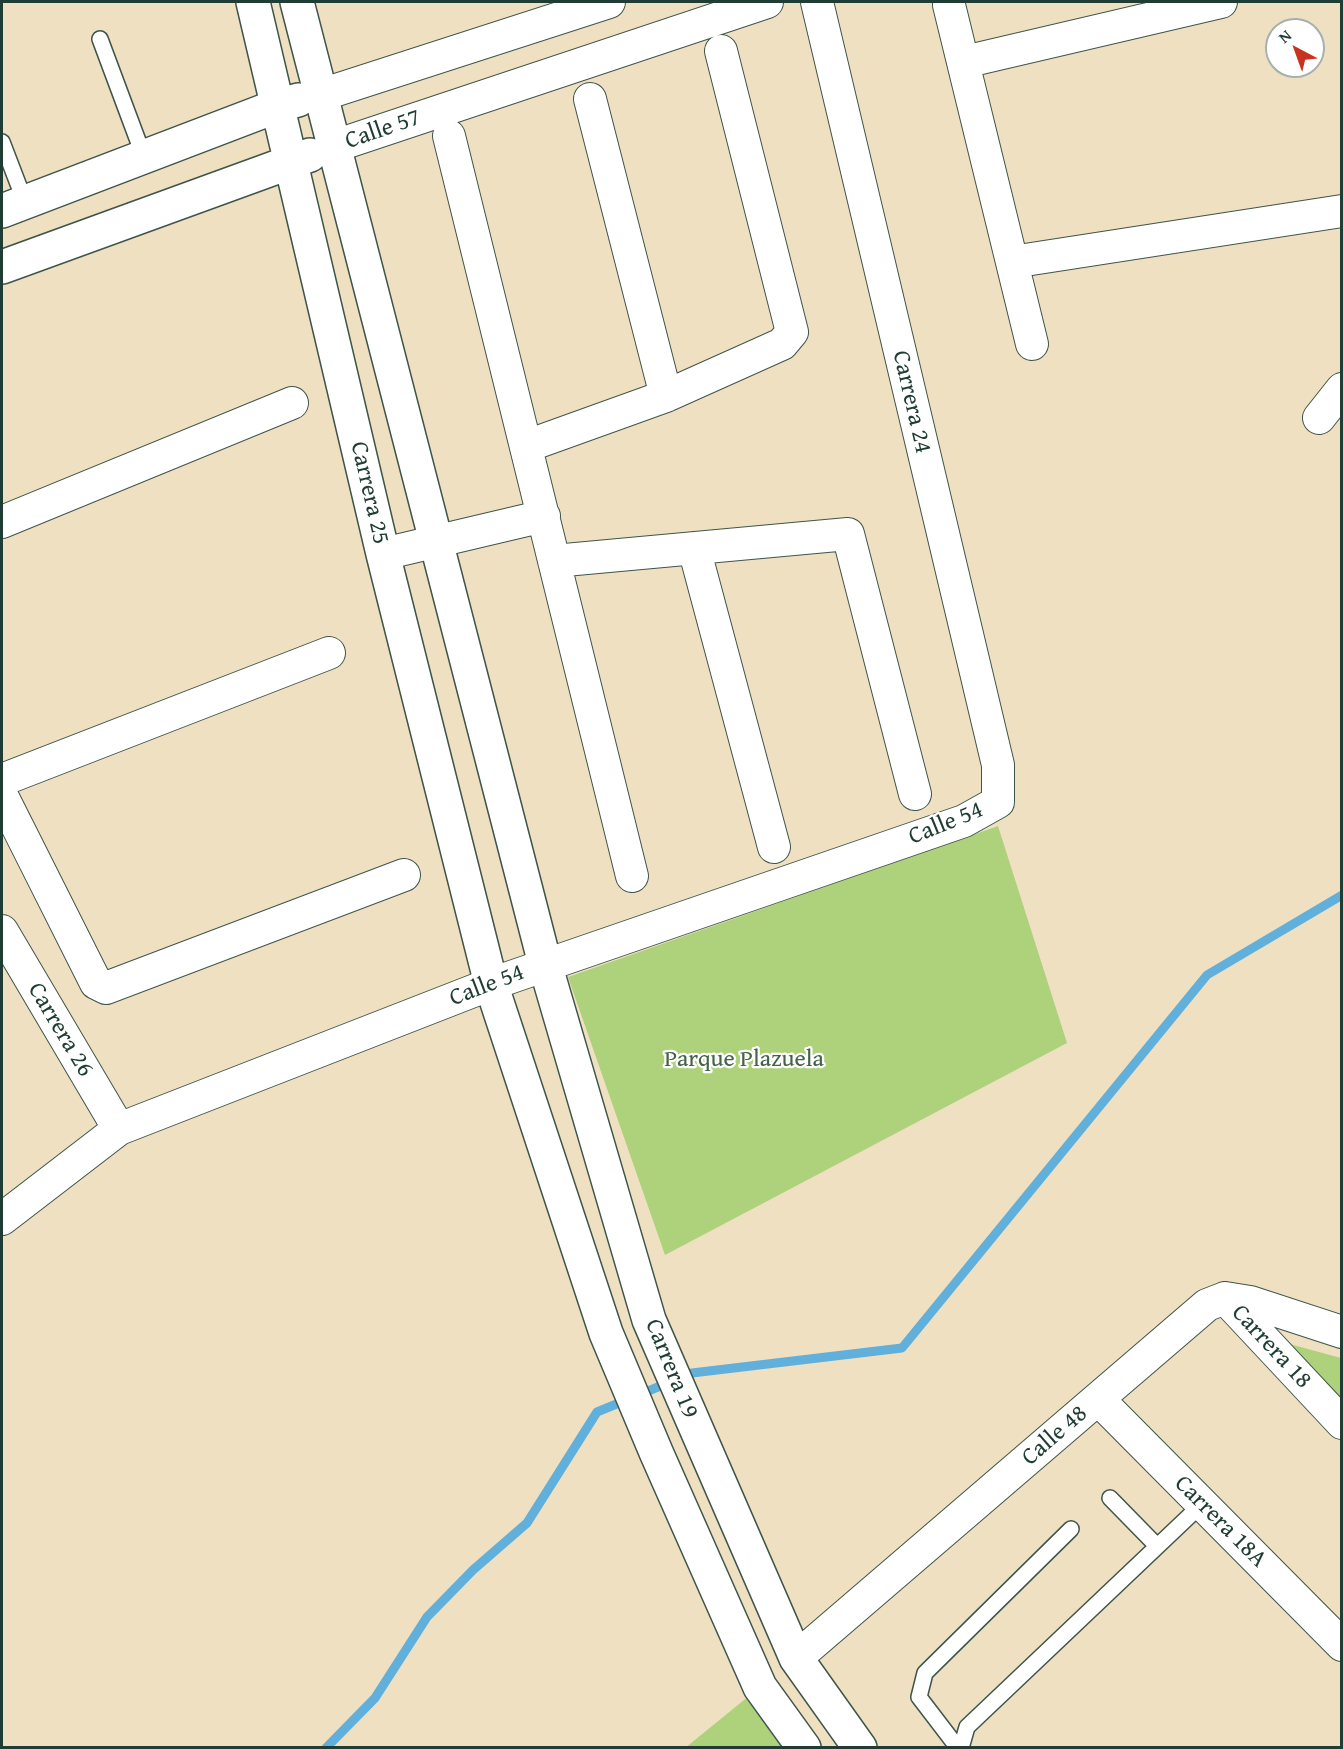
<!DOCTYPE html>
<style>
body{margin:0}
#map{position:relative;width:1343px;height:1749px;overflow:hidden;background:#efe0c2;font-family:"Gentium Book Plus",serif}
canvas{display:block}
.frame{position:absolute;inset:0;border:3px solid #1f3d34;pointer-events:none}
.north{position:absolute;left:1265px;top:18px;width:60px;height:60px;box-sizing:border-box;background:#fff;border:2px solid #a5b1ae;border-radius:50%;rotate:319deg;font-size:16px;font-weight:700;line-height:24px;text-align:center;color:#1f3d34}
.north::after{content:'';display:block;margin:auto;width:21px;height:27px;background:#c8321e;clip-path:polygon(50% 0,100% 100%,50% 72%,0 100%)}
</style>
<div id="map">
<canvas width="1343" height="1749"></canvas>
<div class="frame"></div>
<div class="north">N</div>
</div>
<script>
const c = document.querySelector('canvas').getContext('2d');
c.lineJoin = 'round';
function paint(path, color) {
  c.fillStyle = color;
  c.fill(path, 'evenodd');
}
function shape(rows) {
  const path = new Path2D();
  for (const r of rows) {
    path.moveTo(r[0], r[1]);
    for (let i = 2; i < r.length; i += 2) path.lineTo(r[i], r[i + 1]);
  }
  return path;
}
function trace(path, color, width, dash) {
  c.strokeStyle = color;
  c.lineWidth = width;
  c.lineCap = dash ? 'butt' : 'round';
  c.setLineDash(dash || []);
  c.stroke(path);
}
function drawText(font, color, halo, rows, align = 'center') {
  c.font = font + ' "Gentium Book Plus",serif';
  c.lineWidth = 4.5;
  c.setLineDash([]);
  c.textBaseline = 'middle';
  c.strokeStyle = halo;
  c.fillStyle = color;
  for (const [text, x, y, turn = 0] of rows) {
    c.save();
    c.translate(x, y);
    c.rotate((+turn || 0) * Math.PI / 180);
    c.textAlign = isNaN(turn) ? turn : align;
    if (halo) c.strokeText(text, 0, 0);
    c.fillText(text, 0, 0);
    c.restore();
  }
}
paint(shape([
 [998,826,1067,1043,665,1255,568,977],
 [1286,1343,1341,1358,1341,1406],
 [760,1687,804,1748,685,1748]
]), '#aed27b');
trace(shape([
 [326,1748,375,1698,427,1617,473,1570,527,1523,597,1412,692,1373,902,1348,1207,975,1342,895]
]), '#61afdb', 9);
const lane = shape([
 [100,39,144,157],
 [2,142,25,202],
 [1110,1498,1157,1546],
 [958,1748,919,1697,925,1673,1071,1529],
 [961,1748,967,1727,1202,1504]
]);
const street = shape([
 [949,5,1032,344],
 [964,62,1221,2],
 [321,95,609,2],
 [590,99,666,396],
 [449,136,632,876],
 [335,146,767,2],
 [1012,262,1342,211],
 [1319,418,1342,389],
 [527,446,666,396,782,344,792,332,721,51],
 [2,522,292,403],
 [694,548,774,847],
 [383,554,544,516],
 [554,561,848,534,915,794],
 [2,780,329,653],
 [2,796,96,983,106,988,404,875],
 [2,931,119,1129],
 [2,1219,119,1129,491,984,964,821,998,802,998,765,817,2],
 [1225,1298,1342,1423],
 [1098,1399,1342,1645],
 [796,1658,1207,1305,1225,1298,1250,1302,1342,1332]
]);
const secondary = shape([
 [253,2,383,554,491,984,606,1333,656,1452,760,1687,804,1748],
 [297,2,545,964,649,1320,796,1658,860,1748],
 [2,211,277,106,298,100],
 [2,267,310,155]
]);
trace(lane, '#3e5549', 18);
trace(street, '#3e5549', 34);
trace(secondary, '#3e5549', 36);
trace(lane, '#fff', 15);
trace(street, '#fff', 32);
trace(secondary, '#fff', 33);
drawText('24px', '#1f3d34', '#fff', [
 ["Calle 57",383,130,-19],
 ["Carrera 24",911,402,77],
 ["Carrera 25",369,493,77],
 ["Calle 54",946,824,-22],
 ["Calle 54",487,986,-21],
 ["Carrera 26",60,1030,59],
 ["Carrera 18",1271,1347,47],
 ["Carrera 19",671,1369,68],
 ["Calle 48",1055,1436,-41],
 ["Carrera 18A",1220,1522,45]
]);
drawText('24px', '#436246', '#fff', [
 ["Parque Plazuela",744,1060]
]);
</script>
